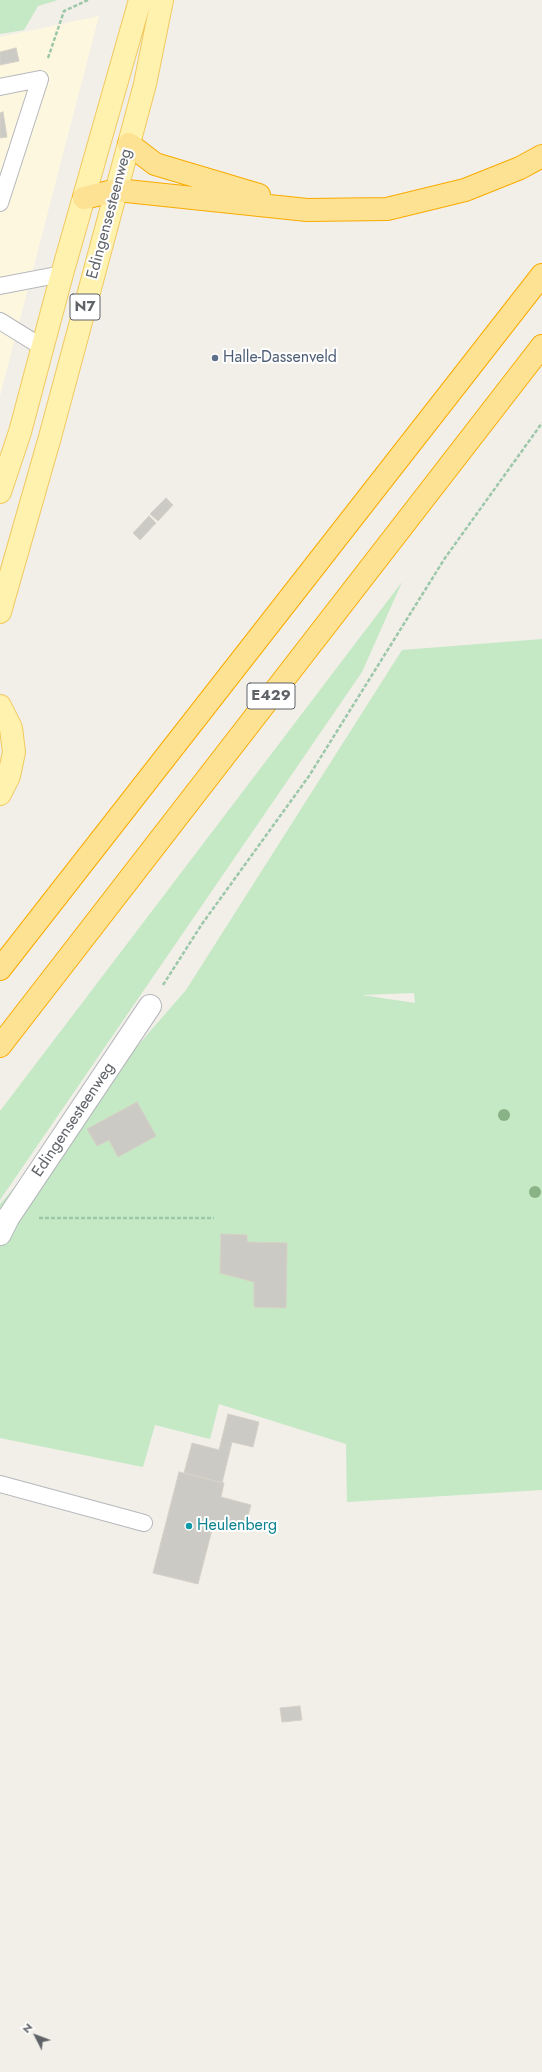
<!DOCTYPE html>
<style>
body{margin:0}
#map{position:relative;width:542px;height:2072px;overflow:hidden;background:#f1efe8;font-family:Jost,sans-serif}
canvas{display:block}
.north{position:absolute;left:16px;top:2016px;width:40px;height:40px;-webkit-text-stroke:3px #fff;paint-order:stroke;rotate:312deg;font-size:11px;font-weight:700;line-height:16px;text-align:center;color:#5f6368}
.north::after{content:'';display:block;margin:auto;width:14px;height:18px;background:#5f6368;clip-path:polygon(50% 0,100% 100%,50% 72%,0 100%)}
</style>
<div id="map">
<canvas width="542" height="2072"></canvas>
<div class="north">N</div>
</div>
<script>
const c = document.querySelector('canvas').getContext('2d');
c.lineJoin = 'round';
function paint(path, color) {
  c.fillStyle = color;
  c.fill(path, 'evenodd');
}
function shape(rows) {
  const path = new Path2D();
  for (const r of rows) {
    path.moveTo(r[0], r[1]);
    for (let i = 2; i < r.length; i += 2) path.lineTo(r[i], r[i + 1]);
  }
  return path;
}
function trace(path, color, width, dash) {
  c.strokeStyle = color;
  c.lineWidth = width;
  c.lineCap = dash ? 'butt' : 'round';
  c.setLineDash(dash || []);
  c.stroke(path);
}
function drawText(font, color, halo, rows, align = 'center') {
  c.font = font + ' Jost,sans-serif';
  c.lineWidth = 4;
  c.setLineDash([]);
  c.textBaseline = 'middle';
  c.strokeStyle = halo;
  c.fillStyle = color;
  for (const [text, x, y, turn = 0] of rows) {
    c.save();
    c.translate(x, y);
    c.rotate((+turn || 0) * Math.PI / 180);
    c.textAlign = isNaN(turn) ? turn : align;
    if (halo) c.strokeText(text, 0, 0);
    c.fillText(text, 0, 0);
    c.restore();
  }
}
paint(shape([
 [99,16,0,396,0,37]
]), '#fef7e0');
paint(shape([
 [0,0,58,0,38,6,24,30,0,34],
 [402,582,362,672,0,1200,0,1111],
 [542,639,542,1490,347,1502,346,1444,219,1404,210,1439,155,1425,143,1467,0,1438,0,1204,186,990,402,650],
 [414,993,415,1003,362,995]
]), '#c5e8c5');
const building = shape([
 [16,48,19,61,0,65,0,52,16,48],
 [3,112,7,137,0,138,0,113,3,112],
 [166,498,173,505,158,521,150,514,166,498],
 [149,516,156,523,140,540,133,533,149,516],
 [137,1102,156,1136,118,1157,109,1140,97,1146,87,1129,137,1102],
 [221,1234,247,1235,247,1242,287,1243,286,1308,254,1307,254,1282,220,1273,221,1234],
 [228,1414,259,1422,253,1447,232,1442,222,1483,184,1473,192,1443,219,1450,228,1414],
 [179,1472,224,1483,221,1497,251,1505,244,1530,214,1522,198,1584,153,1573,179,1472],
 [300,1706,302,1720,282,1722,280,1708,300,1706]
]);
paint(building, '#cccac5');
trace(building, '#d6d1c6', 1);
const lane = shape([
 [0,87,40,79,0,203],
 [0,286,62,274],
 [0,321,42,347],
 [0,1484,144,1523]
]);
const street = shape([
 [0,1234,8,1218,150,1006]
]);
const primary = shape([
 [0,492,20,432,62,274,140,0],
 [0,612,50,437,145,84,162,0],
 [0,706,11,728,14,752,9,776,0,794]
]);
const highway = shape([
 [129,144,155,164,259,195],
 [84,198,117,190,307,210,387,209,465,190,520,168,542,156],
 [0,969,542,275],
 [0,1046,542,346]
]);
trace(lane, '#b5b8bc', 18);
trace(street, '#b5b8bc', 24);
trace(primary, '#f2c960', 24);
trace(highway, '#f9ab00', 24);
trace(shape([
 [48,58,64,11,88,0],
 [163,985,202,924,309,776,445,558,542,423],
 [39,1218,214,1218]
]), '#9cc7a9', 2.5, [4, 2]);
trace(lane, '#fff', 16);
trace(street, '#fff', 22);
trace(primary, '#fff2af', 22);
trace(highway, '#fde293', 22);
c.fillStyle = '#89b387';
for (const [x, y] of [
 [504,1115],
 [535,1192]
]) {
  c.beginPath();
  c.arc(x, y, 6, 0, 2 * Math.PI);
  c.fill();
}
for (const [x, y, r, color] of [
 [215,358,4,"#5c6f8a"],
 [189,1526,4,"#0f9aa8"]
]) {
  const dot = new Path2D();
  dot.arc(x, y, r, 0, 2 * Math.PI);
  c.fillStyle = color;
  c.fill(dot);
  trace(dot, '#fff', 1.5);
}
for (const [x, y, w] of [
 [85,307,30],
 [271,696,48]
]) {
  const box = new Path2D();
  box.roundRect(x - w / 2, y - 13, w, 26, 3);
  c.fillStyle = '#fff';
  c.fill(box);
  trace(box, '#5f6368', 1);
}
drawText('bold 15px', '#5f6368', null, [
 ["N7",85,307],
 ["E429",271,696]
]);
drawText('16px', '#5f6368', '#fff', [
 ["Edingensesteenweg",110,214,-75],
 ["Edingensesteenweg",74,1120,-56]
]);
drawText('16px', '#4e5e75', '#fff', [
 ["Halle-Dassenveld",223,358]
], 'left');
drawText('16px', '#0d838f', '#fff', [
 ["Heulenberg",197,1526]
], 'left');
</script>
